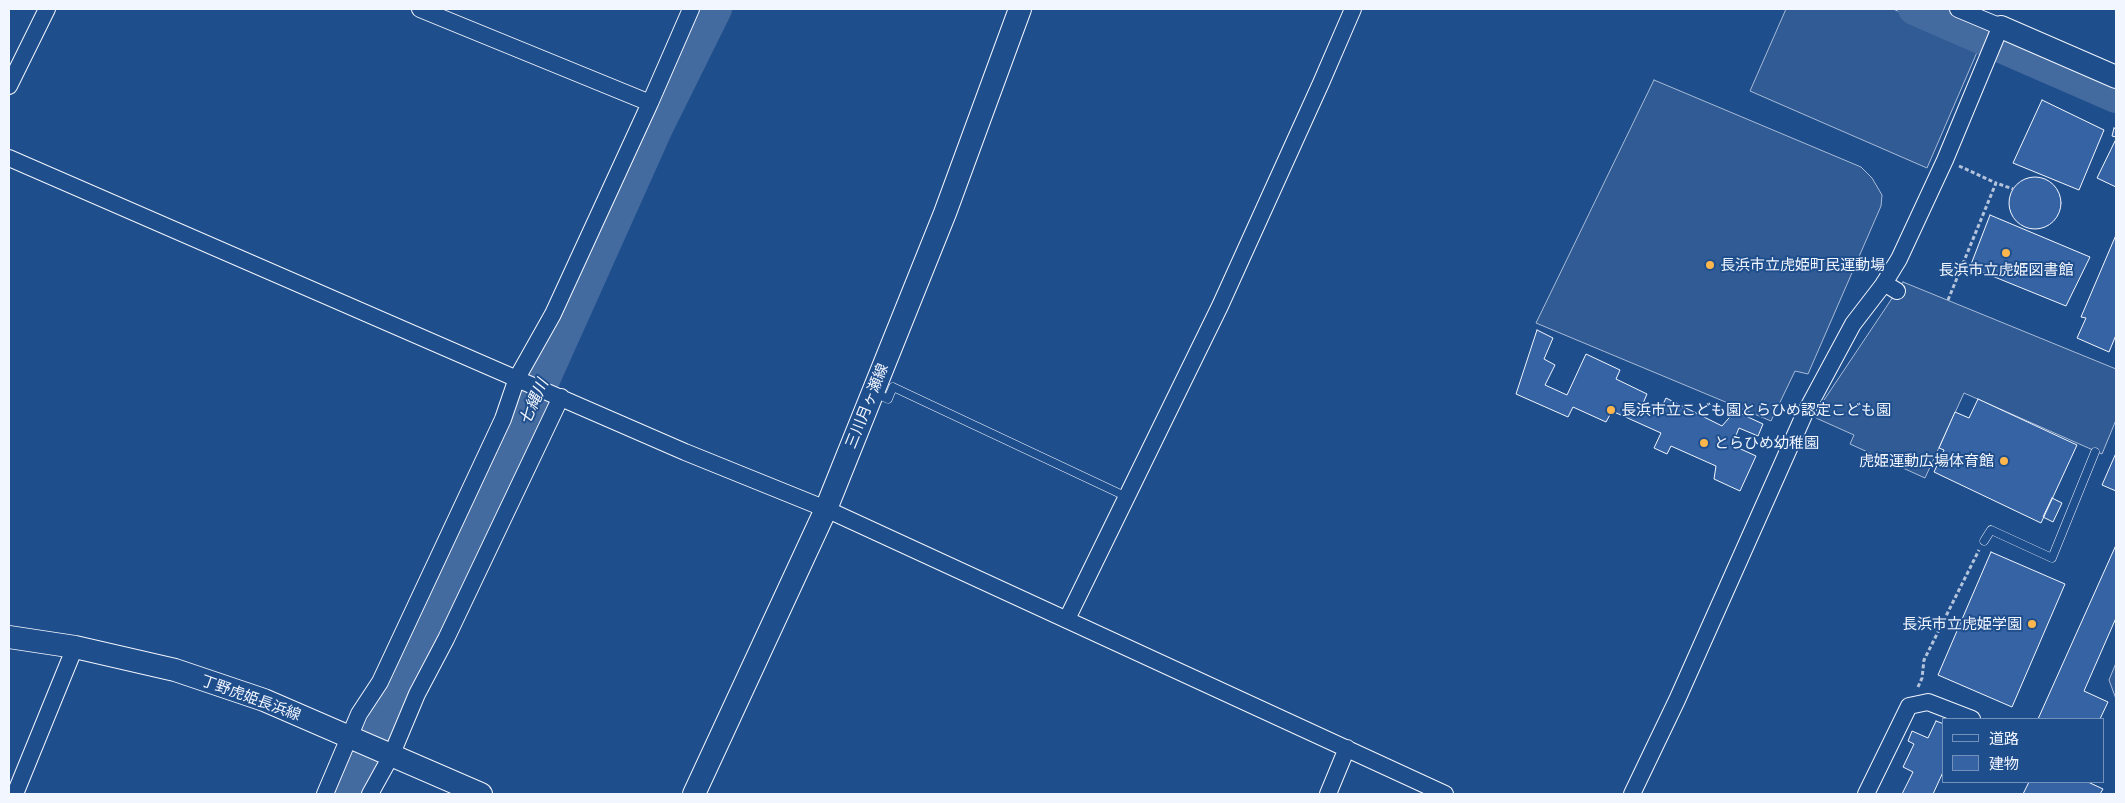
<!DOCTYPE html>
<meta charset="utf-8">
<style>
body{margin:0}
#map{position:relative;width:2125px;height:803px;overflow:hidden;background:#1f4e8c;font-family:"Asap Condensed","Noto Sans JP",sans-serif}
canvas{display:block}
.frame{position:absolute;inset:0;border:10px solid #f2f6ff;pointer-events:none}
.legend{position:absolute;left:1942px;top:718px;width:162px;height:65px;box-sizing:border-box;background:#1f4e8c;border:1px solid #7391ba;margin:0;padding:6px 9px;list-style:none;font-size:15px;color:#f2f6ff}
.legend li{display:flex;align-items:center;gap:10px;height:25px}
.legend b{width:25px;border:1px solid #7391ba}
</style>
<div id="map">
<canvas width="2125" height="803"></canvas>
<div class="frame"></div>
<ul class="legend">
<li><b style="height:6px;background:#1f4e8c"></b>道路</li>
<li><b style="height:14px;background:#3563a3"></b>建物</li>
</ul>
</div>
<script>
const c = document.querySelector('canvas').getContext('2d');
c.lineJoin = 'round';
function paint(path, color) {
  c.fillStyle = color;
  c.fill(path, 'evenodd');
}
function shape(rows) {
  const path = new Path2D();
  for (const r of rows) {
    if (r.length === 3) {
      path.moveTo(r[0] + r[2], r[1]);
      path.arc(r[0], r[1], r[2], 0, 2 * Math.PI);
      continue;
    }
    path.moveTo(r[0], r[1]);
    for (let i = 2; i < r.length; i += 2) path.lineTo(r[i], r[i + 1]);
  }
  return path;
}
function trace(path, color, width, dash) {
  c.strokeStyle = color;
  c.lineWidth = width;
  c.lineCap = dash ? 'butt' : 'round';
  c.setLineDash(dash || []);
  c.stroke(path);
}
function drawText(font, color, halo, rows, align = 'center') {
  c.font = font + ' "Asap Condensed","Noto Sans JP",sans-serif';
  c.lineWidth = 4;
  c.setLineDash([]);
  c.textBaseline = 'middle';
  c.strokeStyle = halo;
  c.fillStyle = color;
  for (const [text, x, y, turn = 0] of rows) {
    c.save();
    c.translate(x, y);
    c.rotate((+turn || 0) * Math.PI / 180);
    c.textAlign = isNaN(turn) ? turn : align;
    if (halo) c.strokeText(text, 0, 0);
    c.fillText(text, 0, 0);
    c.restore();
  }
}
const built = shape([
 [1786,9,1893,9,1975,44,1974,49,1978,50,1927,168,1750,91,1786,9],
 [1654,80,1861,167,1872,178,1882,195,1881,206,1808,374,1795,371,1771,421,1536,323,1654,80],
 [1903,282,2116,369,2116,420,2102,454,1964,393,1925,478,1850,444,1854,435,1816,418,1822,403,1903,282],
 [2116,663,2116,699,2109,680,2116,663]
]);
paint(built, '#305b95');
trace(built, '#a8bbd7', 1);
trace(shape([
 [1914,9,2116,97],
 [349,794,487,507,657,128,716,9]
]), '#446ba0', 32);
const building = shape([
 [2042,100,2104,130,2079,190,2013,163,2042,100],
 [2114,128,2116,129,2116,137,2112,136,2114,128],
 [2116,139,2116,187,2097,178,2116,139],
 [2035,203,26],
 [1990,215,2090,257,2066,306,1970,267,1990,215],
 [2116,235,2116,335,2109,352,2077,338,2086,318,2081,317,2116,235],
 [1537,330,1553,338,1544,359,1555,365,1545,385,1567,395,1586,354,1620,370,1616,379,1647,394,1641,408,1658,415,1666,398,1722,426,1735,411,1763,424,1758,436,1739,428,1732,445,1756,456,1740,491,1714,479,1716,466,1671,446,1667,454,1654,448,1661,433,1612,411,1606,422,1573,407,1568,417,1516,394,1537,330],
 [1978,399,2077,445,2041,523,1934,472,1944,450,1939,448,1955,412,1969,418,1978,399],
 [2116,453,2116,491,2102,485,2116,453],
 [2052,498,2062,503,2053,522,2043,517,2052,498],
 [2116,545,2116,618,2084,691,2108,702,2100,719,2038,719,2116,545],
 [1991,552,2065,584,2012,707,1938,675,1991,552],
 [1936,721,1944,724,1944,770,1933,794,1902,794,1913,772,1903,767,1914,744,1908,741,1912,731,1928,738,1936,721],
 [2029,782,2088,782,2103,789,2100,794,2023,794,2029,782]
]);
paint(building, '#3563a3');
trace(building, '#f2f6ff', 1);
const lane = shape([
 [875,393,888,399,893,387,1127,497],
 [1984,541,1991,530,2052,558,2095,452]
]);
const street = shape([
 [9,86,47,9],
 [650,103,691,9],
 [9,158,685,452,826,509,1445,794],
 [1884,283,1897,291],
 [1067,619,1220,306,1321,83,1353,9],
 [15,794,75,647],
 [325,794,359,714,380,682,503,419,517,378,553,314,650,103,420,9],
 [370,794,391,756,417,694,446,639,561,397],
 [1328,794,1347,748],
 [1632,794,1677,700,1804,415,1853,324,1883,285,1899,259,1945,160,1997,35,2001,27,1958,9],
 [1866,794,1909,706,1928,702,1972,719]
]);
const secondary = shape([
 [2001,27,2116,77],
 [9,637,75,647,175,670,264,700,481,794],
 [694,794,826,509,945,213,1020,9]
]);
trace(lane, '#f2f6ff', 9);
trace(street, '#f2f6ff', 18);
trace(secondary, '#f2f6ff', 24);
trace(shape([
 [1959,166,1996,183],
 [1948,300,1996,183,2013,189],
 [1918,687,1922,678,1924,660,1979,550]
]), '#b3c4dc', 3, [4, 2.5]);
trace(lane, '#1f4e8c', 8);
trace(street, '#1f4e8c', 16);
trace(secondary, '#1f4e8c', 22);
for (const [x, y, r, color] of [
 [2006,253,5,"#ffb74d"],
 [1710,265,5,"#ffb74d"],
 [1611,410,5,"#ffb74d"],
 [1704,443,5,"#ffb74d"],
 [2004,461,5,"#ffb74d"],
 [2032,624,5,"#ffb74d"]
]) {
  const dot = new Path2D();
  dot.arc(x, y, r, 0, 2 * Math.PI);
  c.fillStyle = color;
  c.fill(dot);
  trace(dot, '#1f4e8c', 2);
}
drawText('15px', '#f2f6ff', '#1f4e8c', [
 ["長浜市立虎姫町民運動場",1720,265],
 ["長浜市立虎姫図書館",2006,270,"center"],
 ["長浜市立こども園とらひめ認定こども園",1621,410],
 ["とらひめ幼稚園",1714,443],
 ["虎姫運動広場体育館",1994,461,"right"],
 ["長浜市立虎姫学園",2022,624,"right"]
], 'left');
drawText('15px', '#f2f6ff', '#1f4e8c', [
 ["三川月ヶ瀬線",867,406,-68],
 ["丁野虎姫長浜線",251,698,20]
]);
drawText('italic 16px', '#f2f6ff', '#1f4e8c', [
 ["七縄川",534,402,-66]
]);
</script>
